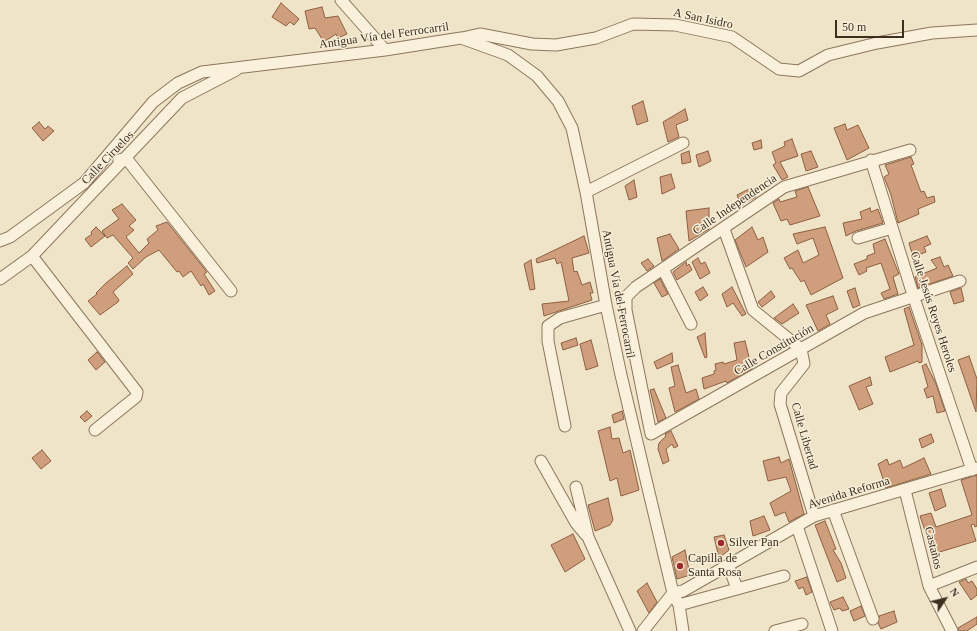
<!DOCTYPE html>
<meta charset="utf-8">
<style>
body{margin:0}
#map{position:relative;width:977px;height:631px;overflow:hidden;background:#f0e4c8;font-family:"Times New Roman",serif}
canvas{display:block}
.north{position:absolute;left:925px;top:579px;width:40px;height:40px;-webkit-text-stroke:3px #f7eed8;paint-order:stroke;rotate:55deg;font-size:11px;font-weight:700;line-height:16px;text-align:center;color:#3d2e20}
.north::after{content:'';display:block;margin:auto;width:14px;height:18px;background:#3d2e20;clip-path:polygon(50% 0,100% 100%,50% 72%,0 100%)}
.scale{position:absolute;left:835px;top:20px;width:69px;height:18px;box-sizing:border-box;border:2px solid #3d2e20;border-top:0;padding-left:5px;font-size:12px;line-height:14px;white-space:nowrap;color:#3d2e20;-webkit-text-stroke:3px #f7eed8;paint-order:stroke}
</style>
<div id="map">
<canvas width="977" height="631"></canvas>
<div class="north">N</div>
<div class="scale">50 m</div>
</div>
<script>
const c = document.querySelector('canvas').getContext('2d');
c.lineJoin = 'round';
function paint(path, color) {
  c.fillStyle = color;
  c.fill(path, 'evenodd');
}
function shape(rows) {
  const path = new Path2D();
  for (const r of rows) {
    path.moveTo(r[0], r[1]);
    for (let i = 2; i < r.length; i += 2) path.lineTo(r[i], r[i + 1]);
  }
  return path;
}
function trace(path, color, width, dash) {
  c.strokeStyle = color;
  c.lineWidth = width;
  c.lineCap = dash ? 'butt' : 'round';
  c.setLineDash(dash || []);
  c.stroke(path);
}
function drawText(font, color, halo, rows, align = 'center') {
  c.font = font + ' "Times New Roman",serif';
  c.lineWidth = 3;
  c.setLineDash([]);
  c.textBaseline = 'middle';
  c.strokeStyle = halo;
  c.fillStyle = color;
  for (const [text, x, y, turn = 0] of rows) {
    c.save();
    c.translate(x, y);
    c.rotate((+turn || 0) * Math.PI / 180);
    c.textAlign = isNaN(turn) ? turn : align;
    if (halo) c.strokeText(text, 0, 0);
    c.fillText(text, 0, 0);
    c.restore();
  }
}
const building = shape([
 [281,3,299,19,294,25,290,22,286,26,272,17,281,3],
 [322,7,325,18,338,16,347,34,338,38,336,34,324,42,315,28,309,29,305,11,322,7],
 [643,101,648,121,637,125,632,106,643,101],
 [685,109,688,120,676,125,679,137,668,142,663,122,685,109],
 [39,122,45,129,48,126,54,131,43,141,32,128,39,122],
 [845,124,847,130,858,125,869,148,847,160,834,128,845,124],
 [792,139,798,156,780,162,788,177,782,180,773,165,776,163,772,152,785,146,784,142,792,139],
 [761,140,762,148,754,150,752,143,761,140],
 [689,151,691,162,682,164,681,154,689,151],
 [708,151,711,161,699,167,696,155,708,151],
 [811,151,818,167,806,171,801,154,811,151],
 [911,157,914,164,911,165,921,192,924,191,927,198,934,196,935,202,918,209,919,214,898,223,891,195,884,177,889,174,885,165,911,157],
 [671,174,675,188,662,194,660,177,671,174],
 [634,180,637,197,629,200,625,186,634,180],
 [808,187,820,216,790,225,787,219,781,221,773,203,779,199,780,202,797,197,795,191,808,187],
 [751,188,756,197,741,205,737,195,751,188],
 [122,204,136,220,129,226,134,230,126,237,139,253,149,243,147,239,158,230,156,226,167,222,207,272,204,274,215,291,209,295,203,284,201,286,191,271,183,277,179,271,177,272,159,250,146,257,133,269,128,263,133,258,113,235,107,238,102,231,119,219,112,210,122,204],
 [709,208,709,229,689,241,686,211,709,208],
 [870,208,871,212,878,209,883,223,856,231,846,236,843,223,862,219,860,212,870,208],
 [96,227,105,236,91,247,85,239,92,234,91,232,96,227],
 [752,227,758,240,763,237,768,252,746,267,735,240,752,227],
 [825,227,843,278,811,295,804,280,801,282,792,268,790,269,784,258,798,250,803,263,819,255,813,238,797,244,793,234,825,227],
 [670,234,679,249,662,261,657,238,670,234],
 [584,236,589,253,572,258,574,272,577,271,582,285,590,282,593,293,590,293,592,300,544,316,542,304,569,301,561,262,557,264,555,258,537,263,536,259,584,236],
 [927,236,931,244,924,247,926,252,913,257,909,243,927,236],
 [885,239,899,274,893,277,898,294,884,299,881,293,890,289,881,263,866,268,867,271,859,275,854,264,867,259,867,256,875,253,873,244,885,239],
 [940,257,944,267,948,265,953,276,918,288,915,277,937,268,931,260,940,257],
 [698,258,701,264,705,262,710,273,700,279,692,262,698,258],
 [648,259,654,266,647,271,641,263,648,259],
 [531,260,535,289,530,290,524,264,531,260],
 [686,262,687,266,689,264,692,270,677,280,673,272,686,262],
 [127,266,133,274,113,292,119,300,118,302,100,315,88,301,97,294,96,293,106,283,127,266],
 [660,279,668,294,662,297,654,283,660,279],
 [703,287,708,295,700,301,695,292,703,287],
 [732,287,746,314,742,316,733,303,727,307,722,294,732,287],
 [855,288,860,305,853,308,847,291,855,288],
 [961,288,964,301,954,304,950,292,961,288],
 [771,291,775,297,762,307,758,302,771,291],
 [833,296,838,309,826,315,830,324,818,331,806,305,833,296],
 [793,304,799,313,782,324,774,318,793,304],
 [909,307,922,345,922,362,919,363,918,361,890,372,885,357,914,345,904,309,909,307],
 [705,333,707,357,705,358,697,337,705,333],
 [576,338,578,345,563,350,561,343,576,338],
 [591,340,598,366,586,370,580,344,591,340],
 [745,341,752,369,727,383,726,381,704,389,702,378,714,374,714,371,716,370,715,364,723,362,724,364,737,360,734,343,745,341],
 [97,352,105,362,96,370,88,360,97,352],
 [672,353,673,362,657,369,654,362,672,353],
 [969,356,977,379,976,412,958,360,969,356],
 [926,364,936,384,945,411,937,413,933,396,927,398,924,389,928,387,922,366,926,364],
 [678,365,686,393,696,389,699,399,675,412,669,388,675,386,671,367,678,365],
 [870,377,872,385,866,387,873,404,859,410,849,386,870,377],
 [654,389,666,418,658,422,650,390,654,389],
 [87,411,92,416,85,422,80,417,87,411],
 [622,411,624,419,614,423,612,415,622,411],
 [610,427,612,439,619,438,623,453,630,450,639,490,621,496,617,478,610,481,598,431,610,427],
 [671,431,678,446,674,448,672,444,666,449,669,461,663,464,658,449,659,443,666,436,665,434,671,431],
 [931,434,934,442,922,448,919,439,931,434],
 [42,450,51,461,41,469,32,458,42,450],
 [779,457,781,463,789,459,804,514,789,522,785,512,775,516,770,503,791,491,786,477,768,481,763,461,779,457],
 [924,458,931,474,886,488,878,464,887,459,889,465,900,460,903,468,924,458],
 [977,475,977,526,975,527,974,524,971,525,976,541,933,554,920,516,931,513,936,527,972,515,961,480,977,475],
 [941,489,946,506,935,511,929,493,941,489],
 [608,498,613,520,610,525,595,531,588,505,608,498],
 [764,516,770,530,753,536,750,521,764,516],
 [825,521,836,549,833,550,841,563,846,578,837,582,815,525,825,521],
 [573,534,585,559,565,572,551,545,573,534],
 [724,535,729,550,719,558,714,537,724,535],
 [685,550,690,575,677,579,672,557,685,550],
 [807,577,812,592,806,595,803,587,799,589,795,581,807,577],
 [966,579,968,583,972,581,977,589,977,595,971,600,959,582,966,579],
 [647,583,657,602,649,613,637,591,647,583],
 [843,597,849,609,842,611,840,608,834,610,830,602,843,597],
 [861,606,865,616,854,621,850,611,861,606],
 [894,611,897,622,881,629,878,623,879,616,894,611],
 [977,617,977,624,967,631,959,631,958,628,977,617]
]);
paint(building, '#cf9f7d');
trace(building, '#8d5f41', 1);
const street = shape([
 [341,0,385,50],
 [462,38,480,34,532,44,556,45,596,38,633,24,675,25,732,37,779,69,799,71,828,55,877,43,932,33,977,30],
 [910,150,784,187,636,287,626,297,626,310,651,434,864,313,960,281],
 [119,160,126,158,231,291],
 [871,160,914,298,972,470],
 [586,192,683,143],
 [724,229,753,310,801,349,804,364,781,393,780,404,814,516],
 [858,238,892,228],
 [0,241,10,237,84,183,153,102,178,83,202,72,385,50,461,38,508,55,537,76,558,101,572,128,586,192,606,305,621,375,673,593,679,605,683,631],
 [32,256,137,392,136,397,95,430],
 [663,269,691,324],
 [0,279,32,256,182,98,236,70],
 [565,426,548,341,548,326,560,318,606,305],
 [541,461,576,523,586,535],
 [576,487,588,537,630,631],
 [905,490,929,586,952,631],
 [833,510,873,619],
 [797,526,832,631],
 [728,565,737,588],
 [929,586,977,567],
 [679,605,784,576],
 [643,631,673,593,683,591,814,516,977,468],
 [775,631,802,624]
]);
trace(street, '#8d765c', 13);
trace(street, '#faf1dc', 11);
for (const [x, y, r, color] of [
 [721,543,4,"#9e2a2b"],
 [680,566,4,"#9e2a2b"]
]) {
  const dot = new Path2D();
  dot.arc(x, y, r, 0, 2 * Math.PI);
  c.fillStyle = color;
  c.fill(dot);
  trace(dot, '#f7eed8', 1.5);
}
drawText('12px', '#3d2e20', '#f7eed8', [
 ["A San Isidro",703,19,12],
 ["Antigua Vía del Ferrocarril",384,36,-8],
 ["Calle Ciruelos",108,158,-46],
 ["Calle Independencia",735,205,-34],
 ["Antigua Vía del Ferrocarril",618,294,79],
 ["Calle Jesús Reyes Heroles",933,312,72],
 ["Calle Constitución",774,350,-30],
 ["Calle Libertad",804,436,74],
 ["Avenida Reforma",849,493,-17],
 ["Castaños",933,548,76]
]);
drawText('12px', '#3d2e20', '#f7eed8', [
 ["Silver Pan",729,543],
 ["Capilla de",688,559],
 ["Santa Rosa",688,573]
], 'left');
</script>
